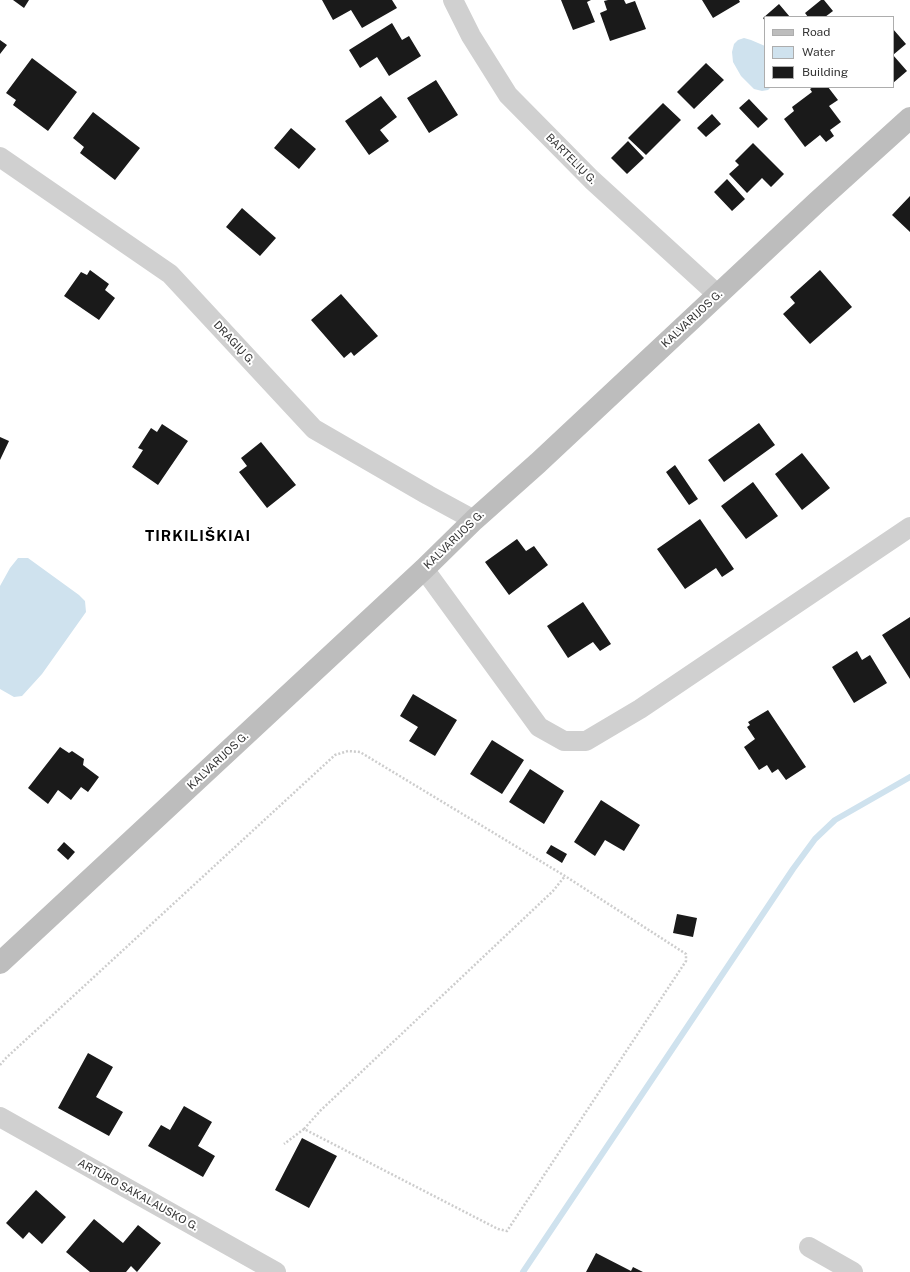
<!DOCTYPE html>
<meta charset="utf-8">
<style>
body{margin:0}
#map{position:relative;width:910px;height:1272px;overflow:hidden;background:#fff;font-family:"Public Sans",sans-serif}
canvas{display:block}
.legend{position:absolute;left:764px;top:16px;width:130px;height:72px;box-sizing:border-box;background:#fff;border:1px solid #adadad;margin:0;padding:5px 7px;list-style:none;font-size:12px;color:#333}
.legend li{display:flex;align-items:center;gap:8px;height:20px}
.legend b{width:20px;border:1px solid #adadad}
</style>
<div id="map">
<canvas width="910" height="1272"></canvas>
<ul class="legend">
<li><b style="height:5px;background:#bdbdbd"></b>Road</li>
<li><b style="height:11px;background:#cfe2ee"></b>Water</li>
<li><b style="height:11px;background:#1a1a1a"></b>Building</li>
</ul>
</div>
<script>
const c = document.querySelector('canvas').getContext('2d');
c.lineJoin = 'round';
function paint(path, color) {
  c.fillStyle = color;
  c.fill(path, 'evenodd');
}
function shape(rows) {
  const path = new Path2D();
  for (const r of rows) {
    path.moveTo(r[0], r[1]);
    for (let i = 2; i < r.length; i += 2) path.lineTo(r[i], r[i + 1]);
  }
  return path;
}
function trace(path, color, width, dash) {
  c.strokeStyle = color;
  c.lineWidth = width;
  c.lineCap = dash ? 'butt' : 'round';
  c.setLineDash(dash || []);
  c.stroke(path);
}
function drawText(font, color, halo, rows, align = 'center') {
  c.font = font + ' "Public Sans",sans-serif';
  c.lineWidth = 4;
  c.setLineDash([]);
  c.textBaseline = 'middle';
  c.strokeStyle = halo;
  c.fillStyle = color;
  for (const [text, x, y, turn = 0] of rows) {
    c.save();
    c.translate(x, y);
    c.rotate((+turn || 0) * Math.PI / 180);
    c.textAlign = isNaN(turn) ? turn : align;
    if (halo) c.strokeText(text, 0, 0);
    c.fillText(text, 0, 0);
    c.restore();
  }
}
paint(shape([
 [744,38,751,40,765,46,765,87,771,87,768,90,762,91,754,89,741,76,733,62,732,52,734,44,738,40],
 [18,558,28,558,79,595,85,601,86,612,42,674,22,696,14,697,0,689,0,586,10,568]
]), '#cfe2ee');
trace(shape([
 [523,1272,793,869,815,839,835,820,910,777]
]), '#cfe2ee', 6);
paint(shape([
 [13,0,29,0,24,8],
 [322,0,392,0,397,8,362,28,351,10,333,20],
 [561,0,591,0,587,2,595,22,573,30],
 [608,0,624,0,626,4,635,1,646,29,610,41,600,13,607,10,604,1],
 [702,0,739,0,740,2,713,18],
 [821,0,824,0,833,11,825,17,808,17,805,13],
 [779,4,790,17,765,17,765,21,763,18],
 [392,23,402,40,409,36,421,56,389,76,377,57,360,68,349,50],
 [893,29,906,44,893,55,907,71,893,83],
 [0,40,7,45,0,54],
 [32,58,77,92,48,131,13,105,16,100,6,93],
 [706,63,724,80,694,109,677,92],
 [436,80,458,115,429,133,407,98],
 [813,87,828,87,838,100,829,106,841,122,830,130,834,136,826,142,820,135,805,147,784,119,794,111,792,107,812,92,810,89],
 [381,96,397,117,380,130,389,141,369,155,345,121],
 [749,99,768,119,758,128,739,108],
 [663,103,681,120,646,155,628,138],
 [93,112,140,148,115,180,80,153,84,147,73,138],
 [712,114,721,124,706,137,697,128],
 [291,128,316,149,299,169,274,148],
 [628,141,644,158,627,174,611,158],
 [753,143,784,174,771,187,762,178,747,193,729,174,739,165,735,161],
 [727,179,745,199,732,211,714,192],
 [910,196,910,232,892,215],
 [242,208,276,238,260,256,226,227],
 [90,270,109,284,105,290,115,298,99,320,64,296,81,272,87,275],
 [820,270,852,307,810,344,783,314,795,303,790,297],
 [341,294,378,336,354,356,351,352,344,358,311,320],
 [759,423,775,445,724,482,708,460],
 [162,424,188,441,158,485,132,467,143,450,138,448,151,428,157,432],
 [0,437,9,441,0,460],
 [261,442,296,485,267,508,239,472,247,466,241,458],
 [802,453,830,488,802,510,775,474],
 [675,465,698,499,689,505,666,472],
 [753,482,778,516,746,539,721,506],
 [700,519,734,569,722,577,716,568,685,589,657,549],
 [517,539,526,551,534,546,548,565,509,595,485,562],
 [583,602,611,644,600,651,593,642,568,658,547,626],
 [910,617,910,679,882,635],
 [857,651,862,660,870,655,887,683,854,703,832,667],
 [413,694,457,720,435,756,409,741,418,727,400,716],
 [768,710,806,767,786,780,778,769,772,773,767,765,759,770,744,747,755,739,747,727,750,725,748,722],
 [492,740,524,760,502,794,470,774],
 [60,747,69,753,72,751,84,759,83,765,99,777,88,792,81,787,71,800,58,790,48,804,28,788],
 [530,769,564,791,544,824,509,802],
 [601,800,640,825,624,851,605,840,595,856,574,842],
 [64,842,75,852,68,860,57,850],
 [551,845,567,854,562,863,546,853],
 [677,914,697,918,693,937,673,933],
 [88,1053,113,1067,96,1097,123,1112,109,1136,58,1108],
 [184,1106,212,1122,198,1146,215,1156,203,1177,148,1146,161,1125,170,1130],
 [302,1138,337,1156,309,1208,275,1190],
 [36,1190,66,1217,42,1244,29,1232,23,1239,6,1223],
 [94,1219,123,1243,138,1225,161,1243,137,1272,131,1266,126,1272,90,1272,66,1252],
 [596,1253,631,1271,633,1267,643,1272,586,1272]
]), '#1a1a1a');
trace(shape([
 [0,1065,6,1058,335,755,348,751,360,752,565,876,686,954,686,961,507,1231,498,1229,304,1129,284,1144],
 [304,1129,320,1111,553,891,565,876]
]), '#cdcdcd', 2.5, [2, 2]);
trace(shape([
 [453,0,471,36,508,95,592,180,718,295],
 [0,157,170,274,314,429,428,495,474,520],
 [424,569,539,727,564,741,586,741,640,709,910,527],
 [0,1117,276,1272],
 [809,1247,853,1272]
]), '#d0d0d0', 20);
trace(shape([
 [0,963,424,569,474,520,538,463,817,202,910,118]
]), '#bdbdbd', 22);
drawText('11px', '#333', '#fff', [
 ["BARTELIŲ G.",571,159,45],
 ["KALVARIJOS G.",692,319,-43],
 ["DRAGIŲ G.",234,343,47],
 ["KALVARIJOS G.",454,540,-44],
 ["KALVARIJOS G.",218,761,-43],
 ["ARTŪRO SAKALAUSKO G.",138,1195,29]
]);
c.letterSpacing = '1px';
drawText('bold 15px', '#000', '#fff', [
 ["TIRKILIŠKIAI",198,536]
]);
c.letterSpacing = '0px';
</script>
